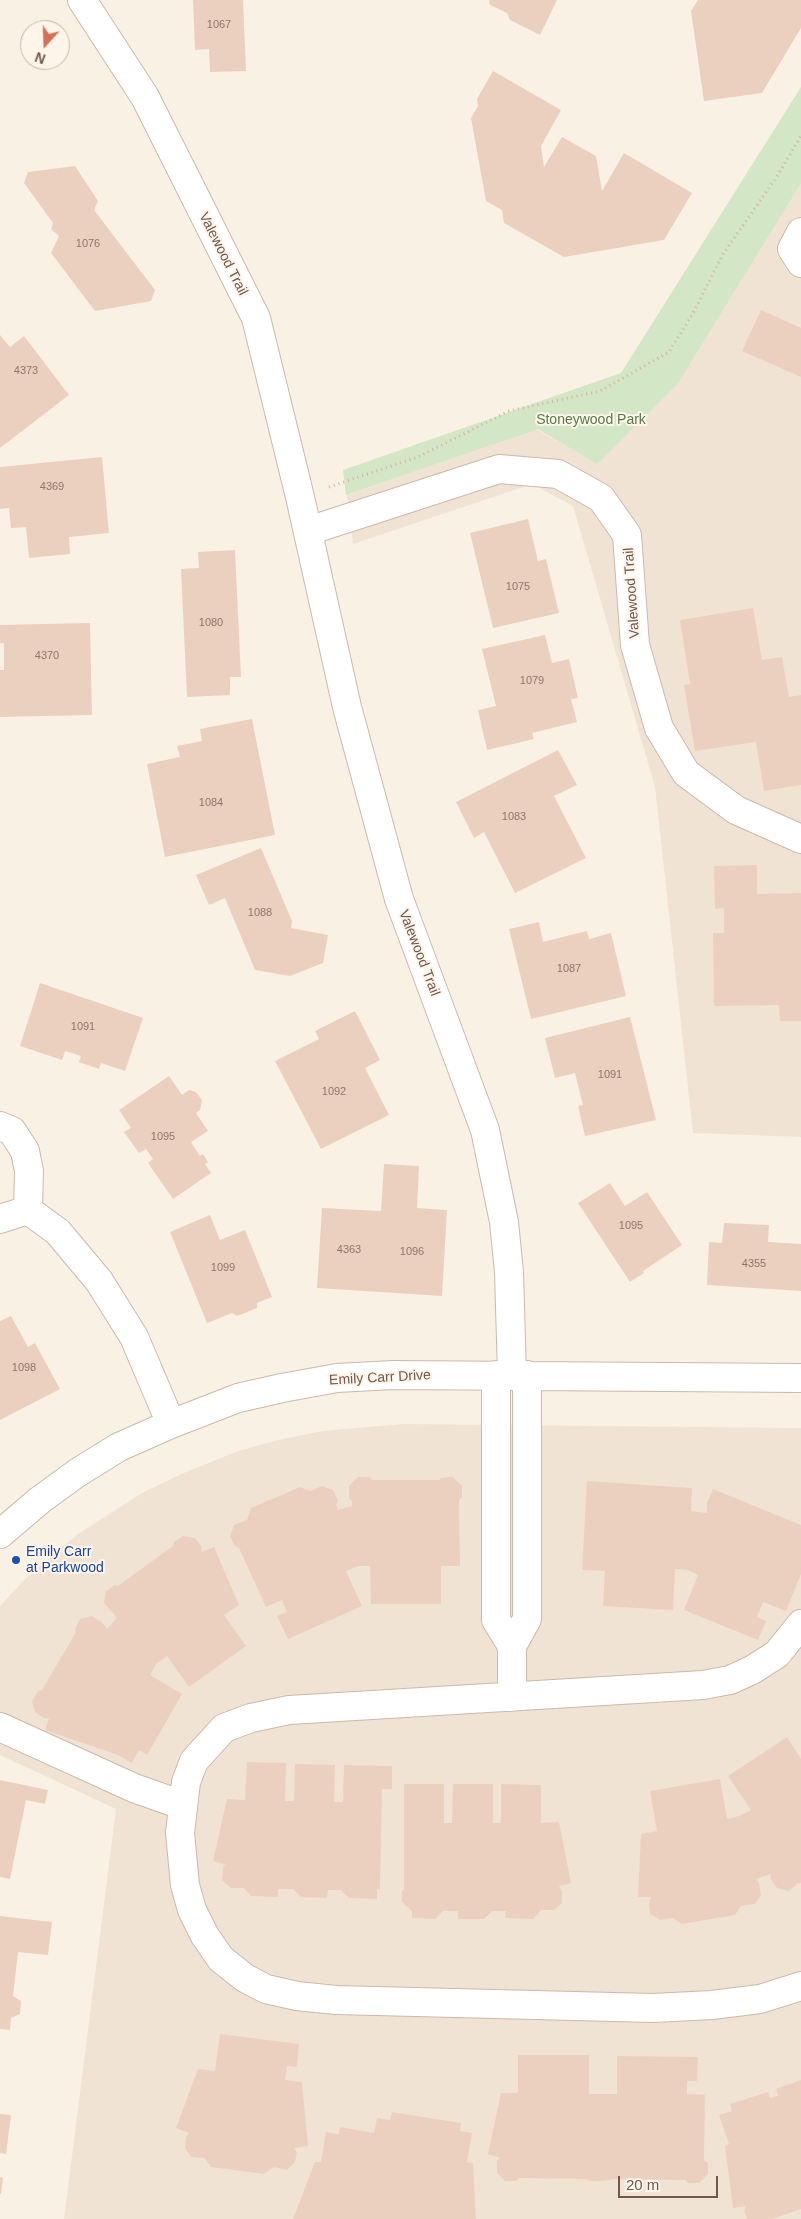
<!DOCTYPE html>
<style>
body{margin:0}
#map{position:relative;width:801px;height:2219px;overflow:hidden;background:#faf1e5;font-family:Arial,sans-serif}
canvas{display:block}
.north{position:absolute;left:20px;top:20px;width:50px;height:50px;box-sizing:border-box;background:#fdf5ea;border:1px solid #c5b6ab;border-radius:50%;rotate:200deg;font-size:14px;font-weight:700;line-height:20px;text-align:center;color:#70584d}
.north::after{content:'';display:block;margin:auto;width:18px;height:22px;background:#d87056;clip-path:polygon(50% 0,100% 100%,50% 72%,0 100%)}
.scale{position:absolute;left:618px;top:2176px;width:100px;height:22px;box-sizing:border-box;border:2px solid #70584d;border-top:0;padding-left:6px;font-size:15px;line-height:18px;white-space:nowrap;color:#70584d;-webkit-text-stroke:4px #fdf5ea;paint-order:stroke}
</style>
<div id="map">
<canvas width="801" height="2219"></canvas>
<div class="north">N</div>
<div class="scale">20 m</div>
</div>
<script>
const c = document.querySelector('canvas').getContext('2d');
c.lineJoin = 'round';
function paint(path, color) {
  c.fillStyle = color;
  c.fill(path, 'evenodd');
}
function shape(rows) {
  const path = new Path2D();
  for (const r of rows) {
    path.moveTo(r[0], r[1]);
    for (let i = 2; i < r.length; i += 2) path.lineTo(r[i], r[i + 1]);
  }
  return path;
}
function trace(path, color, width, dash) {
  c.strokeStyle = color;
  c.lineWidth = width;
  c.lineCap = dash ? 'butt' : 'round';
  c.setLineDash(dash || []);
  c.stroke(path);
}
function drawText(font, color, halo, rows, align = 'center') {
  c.font = font + ' Arial,sans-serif';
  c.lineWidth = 4;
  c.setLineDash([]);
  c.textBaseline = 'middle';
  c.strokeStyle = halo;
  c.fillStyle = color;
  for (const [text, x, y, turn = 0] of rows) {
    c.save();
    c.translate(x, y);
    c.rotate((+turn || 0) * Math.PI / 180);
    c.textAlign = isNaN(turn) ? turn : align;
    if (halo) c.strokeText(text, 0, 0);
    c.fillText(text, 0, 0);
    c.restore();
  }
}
paint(shape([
 [801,180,801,1137,693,1133,655,787,573,506,532,484,353,544,347,495,536,429,596,462],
 [403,1424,801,1428,801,2219,64,2219,116,1809,0,1755,0,1606,24,1580,78,1534,142,1493,179,1475,238,1451,278,1440,322,1431]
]), '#f1e3d4');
paint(shape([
 [801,87,801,183,678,383,597,464,538,429,346,495,343,470,621,373]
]), '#d3e6c5');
paint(shape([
 [193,0,243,0,246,71,210,72,209,49,195,50],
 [489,0,557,0,540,35,510,20,507,13,490,5],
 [698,0,801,0,801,28,762,93,704,101,691,11],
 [493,71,561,110,541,146,544,167,562,137,596,156,602,191,624,153,692,193,664,240,564,257,504,223,502,210,486,201,471,118,478,106,477,99],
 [75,166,98,201,94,210,155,290,151,301,95,311,51,253,59,236,51,229,53,223,24,183,28,172],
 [761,310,801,328,801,377,742,351],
 [0,335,10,347,24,336,69,395,0,448],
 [102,457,109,533,69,537,70,554,29,558,26,527,11,528,9,508,0,509,0,467],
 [528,519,538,561,546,559,559,613,493,628,470,533],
 [235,550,241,677,230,677,230,695,187,697,181,569,199,568,198,552],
 [753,608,762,660,782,657,789,697,801,695,801,785,764,791,756,742,695,751,684,685,690,684,680,620],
 [90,623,92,715,0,717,0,670,4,670,4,643,0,643,0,625],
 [545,635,552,663,569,659,578,698,571,699,577,722,532,733,534,739,487,750,478,710,496,706,482,649],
 [252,719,275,835,165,857,147,764,180,757,177,746,202,741,200,729],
 [558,750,577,785,554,796,586,858,515,893,484,832,474,838,456,802],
 [261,848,292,921,291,928,328,935,323,963,290,976,255,970,225,898,209,905,196,875],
 [757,865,757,894,801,893,801,1021,780,1021,779,1005,714,1006,713,933,724,933,724,908,715,909,714,866],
 [539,922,543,942,587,931,589,939,611,933,626,996,531,1019,509,929],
 [40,983,143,1018,125,1071,101,1063,99,1069,79,1062,81,1056,65,1051,62,1060,20,1046],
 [355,1011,380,1060,365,1068,389,1115,321,1149,275,1061,319,1039,315,1031],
 [630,1017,656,1120,585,1136,578,1106,583,1105,575,1073,555,1078,545,1038],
 [169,1076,182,1095,189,1090,196,1092,202,1100,200,1110,196,1113,208,1131,191,1142,200,1156,203,1154,208,1162,205,1164,211,1173,173,1199,148,1163,153,1159,146,1149,139,1153,124,1132,131,1128,119,1110],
 [384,1164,419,1166,417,1208,447,1210,442,1296,317,1288,322,1208,381,1211],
 [610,1183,625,1206,647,1192,682,1245,643,1271,644,1273,630,1282,578,1203],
 [210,1215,220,1240,245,1230,272,1297,257,1303,257,1308,237,1316,232,1313,207,1323,170,1232],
 [724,1223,769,1225,768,1242,801,1244,801,1291,707,1285,709,1242,722,1243],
 [11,1316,28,1347,35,1343,60,1389,0,1420,0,1321],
 [358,1477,369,1477,372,1480,439,1480,441,1478,453,1477,462,1486,462,1497,459,1500,460,1566,441,1566,441,1604,371,1604,370,1566,358,1566,346,1571,362,1606,288,1639,277,1616,287,1612,282,1600,266,1607,239,1548,235,1546,230,1536,234,1525,247,1520,251,1508,300,1487,311,1491,322,1486,333,1490,338,1501,336,1505,338,1510,352,1506,352,1501,349,1498,349,1486],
 [587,1481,692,1488,691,1511,707,1513,707,1503,713,1489,801,1525,801,1574,786,1611,763,1602,757,1617,766,1621,758,1640,684,1610,698,1575,688,1570,675,1569,673,1610,603,1606,605,1571,582,1570],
 [183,1536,195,1538,202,1547,201,1552,214,1547,239,1605,224,1615,246,1646,189,1687,167,1656,156,1664,150,1675,182,1694,147,1755,139,1750,132,1763,118,1755,45,1730,49,1718,44,1718,35,1712,32,1701,38,1691,42,1690,76,1632,75,1629,80,1619,92,1616,102,1622,107,1629,117,1618,104,1603,106,1591,115,1585,118,1586,173,1546,174,1542],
 [787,1737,801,1759,801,1883,798,1883,789,1891,777,1888,770,1878,771,1874,756,1879,759,1883,761,1895,755,1904,741,1906,735,1915,682,1924,673,1918,660,1920,650,1914,649,1903,651,1897,638,1897,641,1834,657,1831,650,1791,720,1779,727,1819,739,1816,751,1810,728,1776],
 [247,1762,286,1763,285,1801,294,1801,295,1764,335,1765,334,1802,343,1802,344,1765,392,1766,392,1789,382,1789,380,1889,377,1889,377,1899,349,1898,341,1890,328,1890,327,1898,301,1897,293,1889,278,1889,278,1897,251,1896,244,1888,231,1888,222,1880,223,1868,225,1864,213,1861,227,1799,245,1800],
 [0,1780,48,1790,45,1804,26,1800,10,1879,0,1877],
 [404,1784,444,1784,444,1823,452,1823,453,1784,493,1784,493,1823,501,1823,501,1784,541,1785,541,1823,559,1822,571,1883,559,1886,562,1891,562,1903,554,1910,541,1910,533,1919,505,1918,506,1911,492,1911,484,1919,458,1919,458,1911,443,1911,435,1919,412,1918,412,1911,402,1902,402,1891,404,1889],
 [0,1916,52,1922,48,1955,18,1952,13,1996,21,2001,20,2014,11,2018,10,2030,0,2029],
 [220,2034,299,2044,297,2067,287,2066,285,2080,302,2082,308,2146,294,2148,297,2152,295,2162,287,2170,274,2167,264,2174,211,2167,204,2158,191,2157,185,2148,186,2137,189,2133,176,2128,198,2069,215,2071],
 [518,2055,589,2055,589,2094,617,2094,617,2056,698,2057,697,2081,687,2081,687,2094,705,2095,704,2160,708,2163,708,2174,699,2183,688,2183,685,2180,616,2179,601,2181,589,2181,587,2179,519,2178,516,2181,505,2181,497,2173,497,2161,500,2158,488,2154,501,2093,518,2093],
 [801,2080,801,2209,772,2219,747,2219,744,2211,746,2206,733,2208,725,2146,729,2144,719,2115,732,2111,730,2104,768,2092,770,2098,778,2096,776,2089],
 [392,2112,461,2123,460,2131,472,2133,467,2162,473,2163,476,2219,293,2219,315,2162,321,2162,326,2132,339,2134,340,2127,374,2133,377,2118,390,2120],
 [0,2114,11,2115,6,2154,0,2153],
 [0,2177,3,2178,1,2194,0,2194]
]), '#ecd0bf');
const minor = shape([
 [82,0,145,97,256,318,300,497,347,707,399,899,485,1130,504,1222,509,1272,512,1375],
 [801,232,792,249,801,263],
 [308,531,499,469,558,474,601,498,627,535,635,645,659,728,686,773,736,810,801,839],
 [0,1126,12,1131,25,1151,29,1171,28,1210],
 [28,1210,58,1232,99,1281,134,1337,171,1424],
 [0,1219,28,1210],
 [496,1375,496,1620,512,1646],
 [0,1534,40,1500,77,1473,119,1447,171,1424,238,1398,282,1388,337,1378,393,1375,801,1378],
 [801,1624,777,1654,752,1670,730,1680,703,1685,289,1710,251,1718,224,1728,194,1761,186,1782,180,1833,185,1885,192,1910,205,1936,221,1959,245,1978,266,1989,297,1996,336,2000,653,2008,712,2005,760,1999,801,1986],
 [512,1697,512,1646,527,1619,527,1375],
 [0,1727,134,1788,182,1805]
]);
trace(minor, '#cab9ac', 30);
trace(shape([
 [329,487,418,457,509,411,600,391,669,352,692,315,723,254,776,178,801,136]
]), '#d1b4a3', 3, [1, 4]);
trace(minor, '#fff', 28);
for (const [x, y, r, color] of [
 [16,1560,5,"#1a4fb4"]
]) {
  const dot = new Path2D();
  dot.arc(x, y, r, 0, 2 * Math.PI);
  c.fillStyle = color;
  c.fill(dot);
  trace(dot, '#fdf5ea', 2);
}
drawText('11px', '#8f766a', null, [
 ["1067",219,25],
 ["1076",88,244],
 ["4373",26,371],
 ["4369",52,487],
 ["1075",518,587],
 ["1080",211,623],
 ["4370",47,656],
 ["1079",532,681],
 ["1084",211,803],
 ["1083",514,817],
 ["1088",260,913],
 ["1087",569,969],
 ["1091",83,1027],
 ["1091",610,1075],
 ["1092",334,1092],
 ["1095",163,1137],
 ["1095",631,1226],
 ["4363",349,1250],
 ["1096",412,1252],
 ["4355",754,1264],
 ["1099",223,1268],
 ["1098",24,1368]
]);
drawText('14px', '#70584d', '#fdf5ea', [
 ["Valewood Trail",223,254,63],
 ["Valewood Trail",632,593,-94],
 ["Valewood Trail",419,953,69],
 ["Emily Carr Drive",380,1378,-3]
]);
drawText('14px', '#587a49', '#fdf5ea', [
 ["Stoneywood Park",591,420]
]);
drawText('14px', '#164399', '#fdf5ea', [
 ["Emily Carr",26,1552],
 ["at Parkwood",26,1568]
], 'left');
</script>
